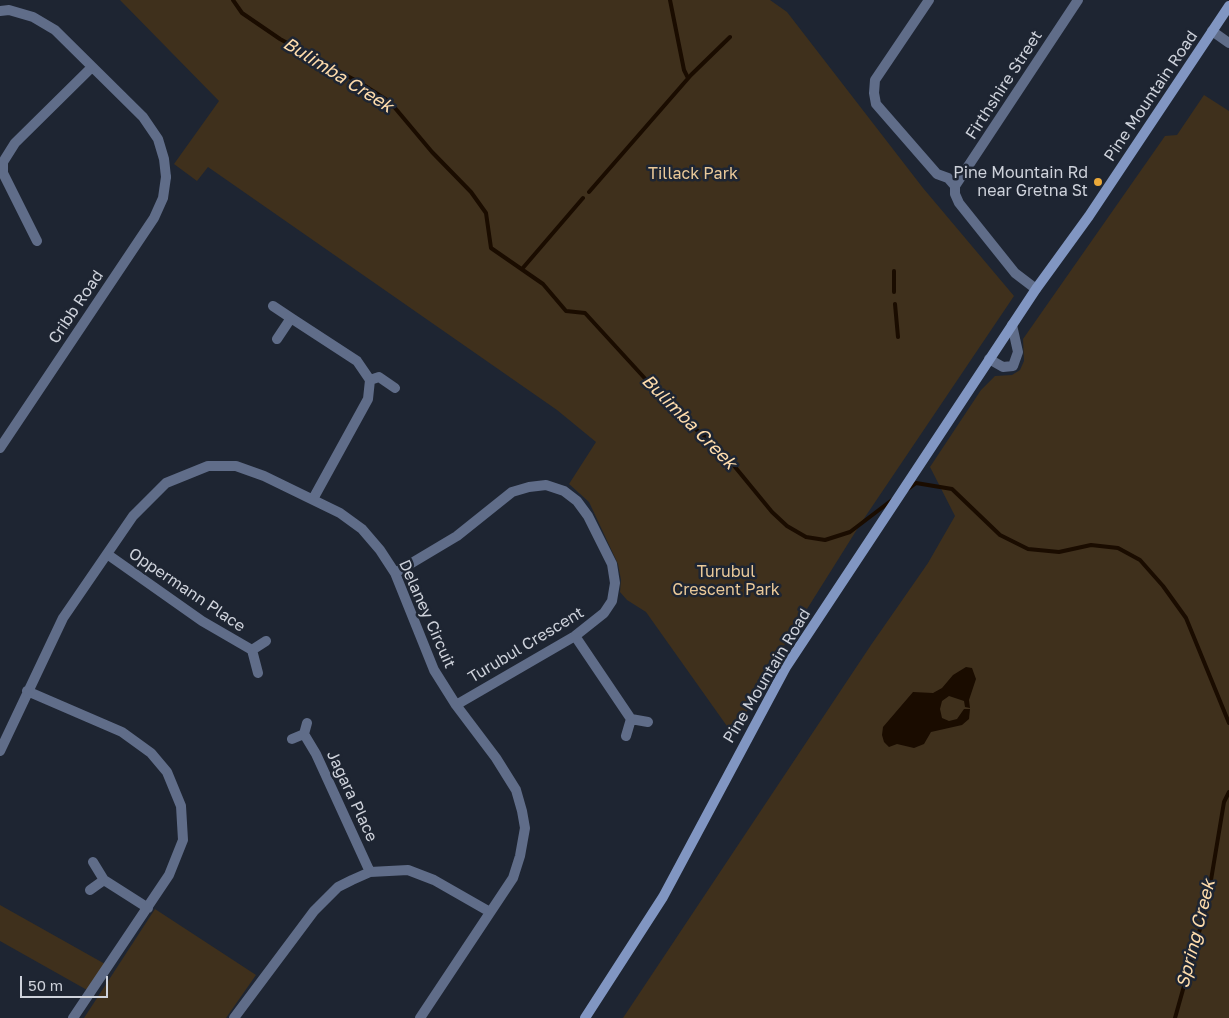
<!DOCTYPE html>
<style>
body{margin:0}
#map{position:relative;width:1229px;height:1018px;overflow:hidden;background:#1e2532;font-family:"Golos Text",sans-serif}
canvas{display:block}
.scale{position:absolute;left:20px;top:976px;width:88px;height:22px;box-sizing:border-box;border:2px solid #ced2db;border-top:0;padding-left:6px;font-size:15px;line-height:18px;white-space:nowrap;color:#ced2db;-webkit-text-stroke:4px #1e2532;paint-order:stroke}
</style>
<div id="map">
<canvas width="1229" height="1018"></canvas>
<div class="scale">50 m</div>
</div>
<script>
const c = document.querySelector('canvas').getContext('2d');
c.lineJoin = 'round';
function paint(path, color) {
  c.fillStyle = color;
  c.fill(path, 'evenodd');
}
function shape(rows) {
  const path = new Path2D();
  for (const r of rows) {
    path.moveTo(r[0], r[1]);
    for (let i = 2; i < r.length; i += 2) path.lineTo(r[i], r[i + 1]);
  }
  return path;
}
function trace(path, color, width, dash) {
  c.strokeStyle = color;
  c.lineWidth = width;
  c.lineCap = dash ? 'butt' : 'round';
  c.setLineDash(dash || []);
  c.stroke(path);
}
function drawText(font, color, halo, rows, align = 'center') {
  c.font = font + ' "Golos Text",sans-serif';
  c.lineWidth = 5;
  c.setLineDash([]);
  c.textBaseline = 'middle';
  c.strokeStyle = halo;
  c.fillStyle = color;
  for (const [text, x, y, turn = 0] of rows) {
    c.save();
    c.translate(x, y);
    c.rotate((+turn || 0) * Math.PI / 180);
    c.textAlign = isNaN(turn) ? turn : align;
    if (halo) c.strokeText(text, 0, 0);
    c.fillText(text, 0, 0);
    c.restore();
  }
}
paint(shape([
 [120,0,770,0,787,12,923,188,1014,296,861,523,770,668,734,736,646,612,627,600,620,592,621,580,618,564,589,502,569,484,596,442,557,410,208,167,197,181,174,164,219,101],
 [1204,95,1229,111,1229,1018,623,1018,871,645,928,563,955,516,930,467,981,390,995,376,1012,375,1020,370,1024,361,1023,339,1165,136,1177,135],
 [0,905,105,964,87,990,0,941],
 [155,909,256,975,226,1018,84,1018]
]), '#3f301c');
paint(shape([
 [966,667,972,668,976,679,969,700,970,708,965,707,964,701,949,696,942,701,940,709,942,718,949,721,957,719,964,709,970,709,969,719,962,725,931,732,924,744,914,748,897,744,889,747,884,742,882,735,883,727,913,692,933,693,942,688,953,675]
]), '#1a0c00');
trace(shape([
 [233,0,242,13,280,39,362,84,390,102,432,152,471,192,486,213,491,248,543,284,566,311,585,313,683,420,717,445,772,512,787,526,806,537,825,540,850,532,892,500],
 [670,0,684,70,688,78],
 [589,192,691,75,730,37],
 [522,269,583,198],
 [894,271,894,292],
 [895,304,898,337],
 [908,489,916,483,952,489,1000,535,1028,549,1059,552,1091,545,1118,548,1140,560,1163,586,1186,618,1229,723],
 [1175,1018,1207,904,1224,802,1229,792]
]), '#1a0c00', 4);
trace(shape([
 [929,0,875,80,874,93,876,104,937,174,948,178,955,186,955,194,959,203,1015,273,1036,289],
 [0,11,9,10,33,17,55,30,143,117,158,139,164,159,166,177],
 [1212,31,1229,43],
 [955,186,1078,0],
 [37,241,3,173,3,162,15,143,92,67],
 [273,306,291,318,277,339],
 [291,318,357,361,370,380,368,399,313,499],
 [989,359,1003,367,1013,366,1018,352,1012,325],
 [370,380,379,377,395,388],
 [107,554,202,621,252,650],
 [395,573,457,536,512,492,529,487,546,485,564,491,577,501,588,516,612,564,615,583,612,601,604,613,575,636,456,705],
 [575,636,631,719],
 [258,673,252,650,266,641],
 [27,691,122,732,151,753,167,772,181,806,183,840,169,875,73,1018],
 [304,734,316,754,370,872],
 [626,736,631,719,648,722],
 [292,739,304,734,307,723],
 [0,751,63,618,133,516,166,483,208,466,236,466,264,476,340,513,362,529,380,550,395,573,434,670,456,705,496,758,516,790,522,811,525,828,520,856,513,878,420,1018],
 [104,880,148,908],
 [90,890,104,880,93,862],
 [234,1018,314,911,338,887,352,880,370,872,408,870,434,880,490,912]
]), '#606d89', 10);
trace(shape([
 [0,448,154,218,163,198,166,177]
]), '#606d89', 10);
trace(shape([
 [585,1018,663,897,786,667,1036,289,1089,216,1229,6]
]), '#8196c2', 10);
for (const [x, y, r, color] of [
 [1098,182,5,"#eba939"]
]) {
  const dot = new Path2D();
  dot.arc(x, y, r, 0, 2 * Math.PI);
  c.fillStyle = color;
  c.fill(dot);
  trace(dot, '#1e2532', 2);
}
drawText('16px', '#ced2db', '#1e2532', [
 ["Firthshire Street",1004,85,-57],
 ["Pine Mountain Road",1151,96,-56],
 ["Cribb Road",76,307,-56],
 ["Oppermann Place",187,590,34],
 ["Delaney Circuit",427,614,66],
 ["Turubul Crescent",526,645,-31],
 ["Pine Mountain Road",767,676,-59],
 ["Jagara Place",352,796,65]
]);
drawText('16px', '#ced2db', '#1e2532', [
 ["Pine Mountain Rd",1088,173],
 ["near Gretna St",1088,191]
], 'right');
drawText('16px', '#eac999', '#1e2532', [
 ["Tillack Park",693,174],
 ["Turubul",726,572],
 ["Crescent Park",726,590]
]);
drawText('italic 18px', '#fedcac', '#1e2532', [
 ["Bulimba Creek",338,75,32],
 ["Bulimba Creek",689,422,45],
 ["Spring Creek",1196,934,-76]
]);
</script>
